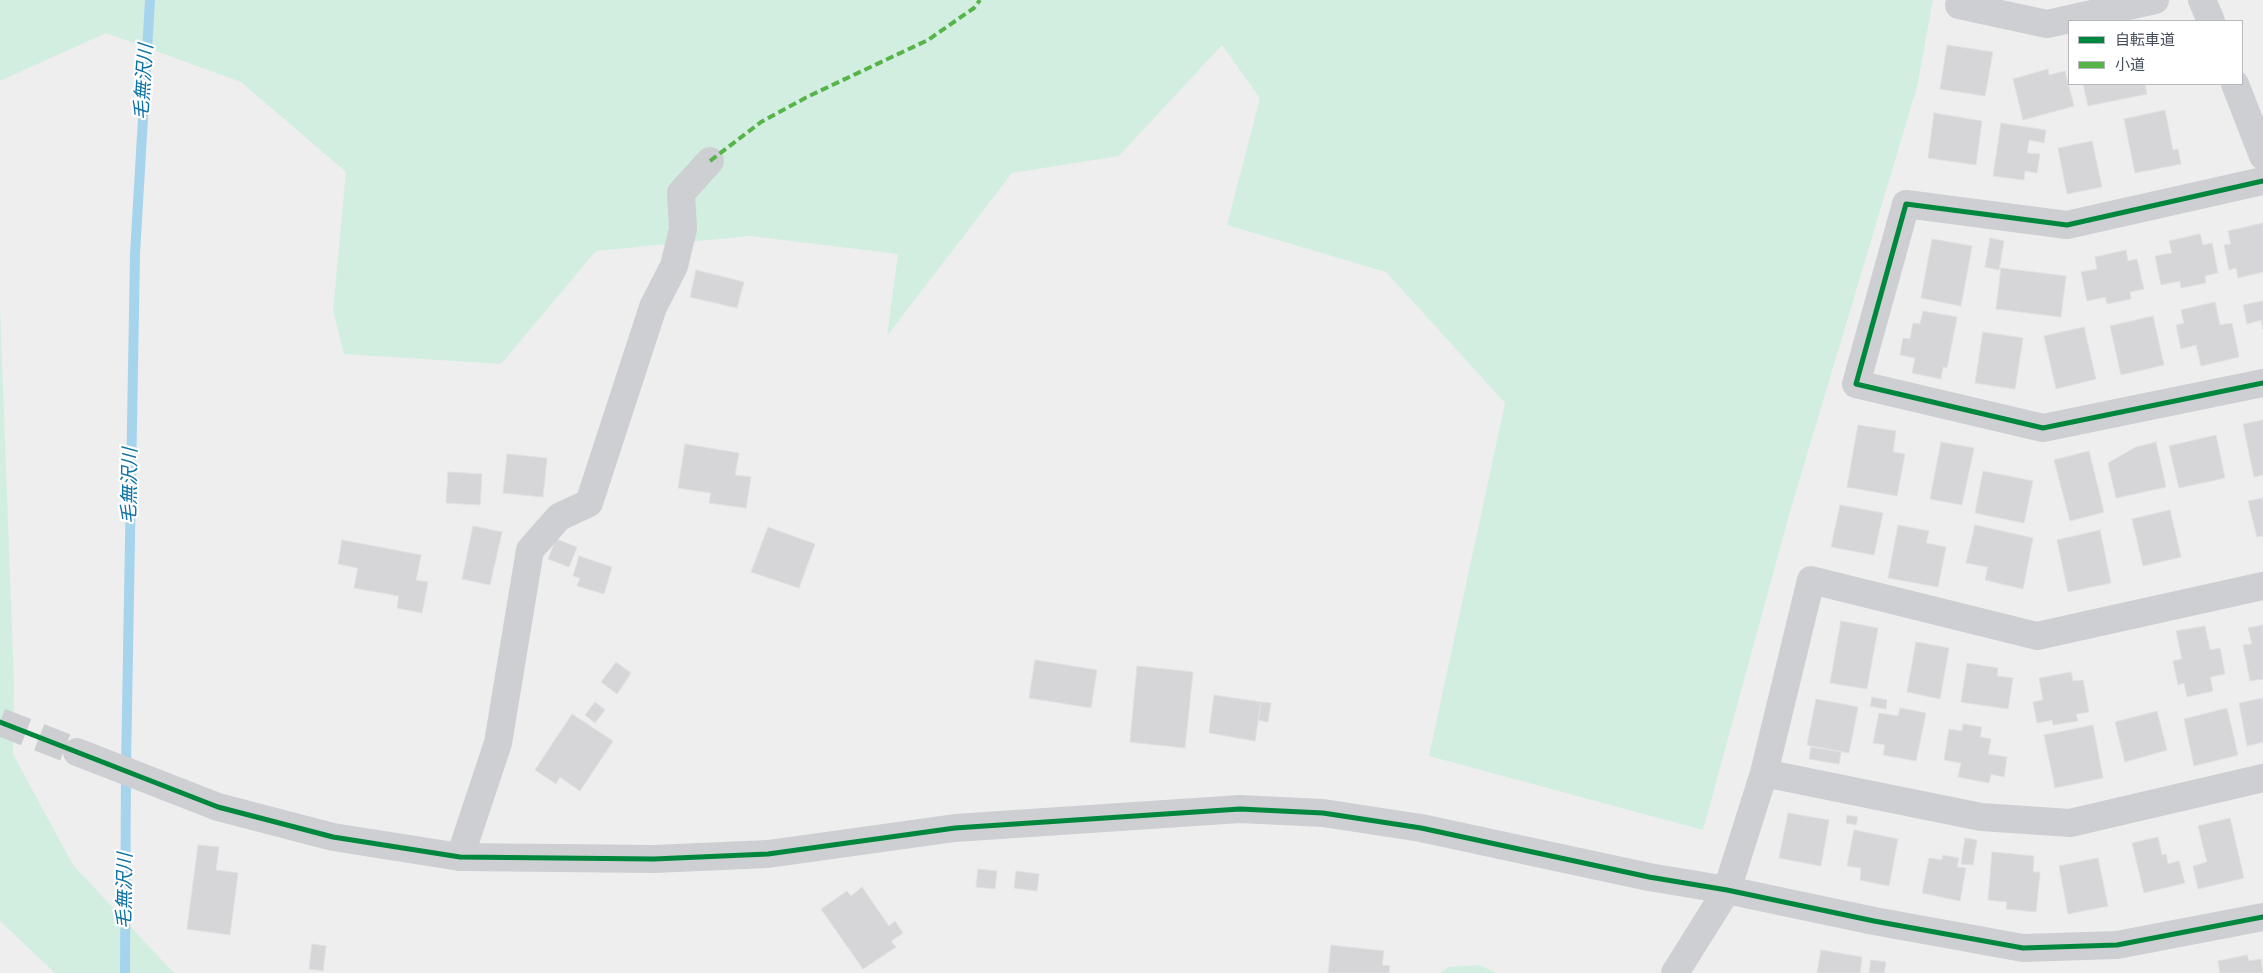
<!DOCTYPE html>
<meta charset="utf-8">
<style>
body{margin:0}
#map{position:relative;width:2263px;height:973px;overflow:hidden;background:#efeeee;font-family:Poppins,"Noto Sans JP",sans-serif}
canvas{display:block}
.legend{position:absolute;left:2068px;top:20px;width:175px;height:65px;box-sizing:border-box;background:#fff;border:1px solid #b5b8bd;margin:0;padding:6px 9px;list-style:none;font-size:15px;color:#464e5b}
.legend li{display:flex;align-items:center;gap:10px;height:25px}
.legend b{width:25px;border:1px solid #b5b8bd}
</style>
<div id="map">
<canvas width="2263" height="973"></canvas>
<ul class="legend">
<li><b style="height:6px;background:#00873e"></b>自転車道</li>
<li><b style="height:6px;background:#57b448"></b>小道</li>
</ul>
</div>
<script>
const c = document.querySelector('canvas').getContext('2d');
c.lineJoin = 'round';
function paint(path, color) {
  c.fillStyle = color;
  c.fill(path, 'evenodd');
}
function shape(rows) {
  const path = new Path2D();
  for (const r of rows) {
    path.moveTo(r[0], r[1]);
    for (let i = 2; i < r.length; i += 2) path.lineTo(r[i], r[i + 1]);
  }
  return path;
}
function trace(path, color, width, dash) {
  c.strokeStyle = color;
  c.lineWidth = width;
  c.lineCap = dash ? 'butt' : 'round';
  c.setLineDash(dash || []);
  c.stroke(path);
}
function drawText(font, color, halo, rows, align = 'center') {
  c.font = font + ' Poppins,"Noto Sans JP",sans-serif';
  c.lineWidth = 4.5;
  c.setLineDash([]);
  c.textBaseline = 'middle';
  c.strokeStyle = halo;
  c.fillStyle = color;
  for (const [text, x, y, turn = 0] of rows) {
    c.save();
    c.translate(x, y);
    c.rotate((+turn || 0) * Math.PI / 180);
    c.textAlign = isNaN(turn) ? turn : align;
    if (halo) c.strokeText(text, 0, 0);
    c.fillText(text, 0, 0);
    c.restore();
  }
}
paint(shape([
 [0,0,1933,0,1917,87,1791,508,1703,830,1429,756,1505,403,1386,272,1227,225,1260,98,1222,45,1119,156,1012,173,887,336,898,254,750,236,596,251,501,364,344,354,333,310,346,172,241,82,106,33,0,81],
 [0,306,14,683,13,754,73,865,174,973,55,973,0,921],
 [1479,965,1496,973,1440,973,1449,967]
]), '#d2eee1');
trace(shape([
 [125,973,126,767,135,254,150,0]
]), '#a7d4ed', 10);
const building = shape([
 [1947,45,1993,52,1985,96,1940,89,1947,45],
 [2048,69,2049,75,2065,71,2074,106,2023,120,2013,79,2048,69],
 [2083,84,2145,84,2147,94,2088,106,2083,84],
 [2165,110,2173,150,2178,149,2181,164,2135,173,2124,119,2165,110],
 [1934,113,1982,121,1976,165,1928,158,1934,113],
 [2001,123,2046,130,2044,143,2029,140,2027,153,2040,154,2037,173,2025,171,2024,180,1993,176,2001,123],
 [2092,141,2102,187,2067,194,2058,148,2092,141],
 [2263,223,2263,272,2238,278,2236,268,2229,270,2224,245,2231,244,2228,231,2263,223],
 [2200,234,2203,245,2212,243,2218,273,2205,276,2206,283,2181,288,2180,281,2161,285,2155,256,2172,253,2169,241,2200,234],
 [1990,238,2004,241,1999,270,1985,267,1990,238],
 [1932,239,1972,246,1961,306,1921,298,1932,239],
 [2126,250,2128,261,2137,259,2144,289,2130,292,2131,299,2107,304,2105,297,2087,301,2081,272,2097,269,2095,257,2126,250],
 [2001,268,2066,276,2061,317,1996,309,2001,268],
 [696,270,744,282,737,308,690,297,696,270],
 [2263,301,2263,329,2261,320,2247,324,2243,305,2263,301],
 [2215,302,2220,325,2232,323,2239,357,2201,366,2196,345,2181,349,2176,325,2184,323,2181,310,2215,302],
 [1923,311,1957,317,1947,368,1943,367,1941,379,1912,373,1915,358,1900,355,1903,338,1910,339,1913,323,1920,324,1923,311],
 [2153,316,2164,365,2121,375,2110,326,2153,316],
 [2084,327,2096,379,2056,389,2044,336,2084,327],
 [1983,332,2023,338,2015,389,1975,383,1983,332],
 [2263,420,2263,475,2254,477,2243,424,2263,420],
 [1858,425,1896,431,1893,452,1905,454,1897,496,1847,487,1858,425],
 [2216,435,2225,478,2179,488,2169,446,2216,435],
 [1941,442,1974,448,1962,505,1930,499,1941,442],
 [2156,442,2166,487,2116,498,2108,463,2136,447,2156,442],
 [685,444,739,453,735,475,751,477,746,508,709,503,711,493,678,488,685,444],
 [2089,451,2104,512,2070,521,2054,460,2089,451],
 [507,454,547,458,543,497,503,493,507,454],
 [1983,471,2033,481,2024,523,1975,513,1983,471],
 [448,472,482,474,480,505,446,503,448,472],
 [2263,498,2263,536,2257,537,2248,501,2263,498],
 [1840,505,1883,513,1874,555,1831,547,1840,505],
 [2170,510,2181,557,2143,566,2132,519,2170,510],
 [1898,525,1929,531,1926,543,1946,547,1938,587,1888,578,1898,525],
 [1975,525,2033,538,2023,589,1985,580,1988,567,1966,563,1975,525],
 [473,526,502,532,490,585,462,579,473,526],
 [768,527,815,544,799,588,751,572,768,527],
 [2100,530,2111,583,2068,592,2057,540,2100,530],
 [556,539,577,547,569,567,548,559,556,539],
 [342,540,421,555,416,580,428,582,422,613,397,608,399,596,354,588,358,568,338,564,342,540],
 [579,556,612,567,604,594,577,586,580,578,573,576,579,556],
 [1841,621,1878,628,1867,689,1830,683,1841,621],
 [2263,625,2263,679,2250,681,2243,645,2252,644,2248,628,2263,625],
 [2205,626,2210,650,2220,648,2225,674,2210,677,2213,691,2187,697,2184,683,2178,685,2173,661,2182,659,2176,631,2205,626],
 [1916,642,1949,648,1940,699,1907,692,1916,642],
 [1035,660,1097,670,1091,708,1029,698,1035,660],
 [616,662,631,673,617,694,601,682,616,662],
 [1967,663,1998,668,1997,676,2013,678,2008,709,1961,702,1967,663],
 [1137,666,1193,672,1185,748,1130,742,1137,666],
 [2071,672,2073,681,2083,680,2089,712,2076,714,2078,721,2053,725,2052,720,2037,723,2033,702,2043,700,2039,678,2071,672],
 [1214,695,1261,702,1255,741,1209,733,1214,695],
 [1872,697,1887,700,1886,709,1870,706,1872,697],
 [2263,698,2263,742,2247,746,2239,703,2263,698],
 [1816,699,1858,707,1849,753,1807,745,1816,699],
 [595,702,605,710,595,723,585,715,595,702],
 [1261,702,1271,703,1268,722,1258,720,1261,702],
 [1900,708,1926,713,1916,761,1883,755,1885,745,1873,743,1879,713,1898,716,1900,708],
 [2227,708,2238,755,2194,766,2184,719,2227,708],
 [2157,711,2167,750,2125,762,2115,722,2157,711],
 [572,714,613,741,580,791,560,777,556,784,535,770,572,714],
 [1963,724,1982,727,1980,737,1991,739,1988,754,2007,757,2004,777,1991,774,1989,783,1958,777,1961,763,1944,760,1949,729,1962,731,1963,724],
 [2093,725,2103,778,2055,788,2044,735,2093,725],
 [1811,747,1841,752,1839,764,1809,759,1811,747],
 [1788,813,1829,820,1821,866,1779,858,1788,813],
 [1847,815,1858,817,1856,825,1846,823,1847,815],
 [2230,818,2244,878,2198,889,2193,866,2207,862,2198,826,2230,818],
 [1854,830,1898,839,1889,886,1860,880,1861,868,1847,866,1854,830],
 [2158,837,2162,855,2166,854,2168,864,2179,861,2185,883,2144,893,2132,843,2158,837],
 [1965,838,1977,840,1973,865,1961,864,1965,838],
 [198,845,219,847,216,870,238,873,230,935,187,929,198,845],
 [1992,852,2034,856,2033,872,2040,872,2036,912,2006,909,2007,902,1988,900,1992,852],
 [1943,855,1959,858,1957,867,1966,868,1960,901,1922,893,1929,858,1942,860,1943,855],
 [2098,858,2108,906,2068,914,2059,866,2098,858],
 [978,869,997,871,995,889,976,887,978,869],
 [1016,871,1039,874,1037,891,1014,888,1016,871],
 [862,887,889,926,895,921,903,933,891,941,896,947,863,969,821,909,847,891,851,896,862,887],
 [312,944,326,946,323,971,309,969,312,944],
 [1331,945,1384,951,1382,965,1390,966,1389,973,1328,973,1331,945],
 [1821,950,1862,957,1860,973,1817,973,1821,950],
 [2247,955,2249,961,2261,959,2263,973,2220,973,2218,961,2247,955],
 [1871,960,1886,962,1884,973,1869,973,1871,960]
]);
paint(building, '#d6d6d9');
trace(building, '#e0e0e1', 1);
trace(shape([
 [0,722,77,752]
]), '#cdced1', 28, [28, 14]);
trace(shape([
 [1960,0,1959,5,2047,24,2155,0],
 [2202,0,2211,21],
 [2235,84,2263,156],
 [2263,181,2067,225,1906,204,1856,384,2043,428,2263,383],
 [1764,773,1981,817,2070,823,2263,778],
 [460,857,498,743,530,550,559,517,589,503,653,307,674,266,683,229,681,193,710,161],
 [1675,973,1727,890,1764,773,1811,580,2037,636,2263,586]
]), '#cdcfd2', 28);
trace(shape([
 [77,752,218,807,333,837,460,857,654,859,768,854,955,828,1240,809,1323,813,1421,828,1649,877,1727,890,1874,921,2023,948,2117,945,2263,917]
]), '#cdcfd2', 28);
trace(shape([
 [710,161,761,122,809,96,928,40,974,8,980,0]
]), '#57b448', 4, [8, 4]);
trace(shape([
 [2263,181,2067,225,1906,204,1856,384,2043,428,2263,383],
 [0,722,218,807,333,837,460,857,654,859,768,854,955,828,1240,809,1323,813,1421,828,1649,877,1727,890,1874,921,2023,948,2117,945,2263,917]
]), '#00873e', 5);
drawText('italic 19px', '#0c72a7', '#fff', [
 ["毛無沢川",145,82,-86],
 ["毛無沢川",131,486,-89],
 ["毛無沢川",126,891,-89]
]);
</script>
